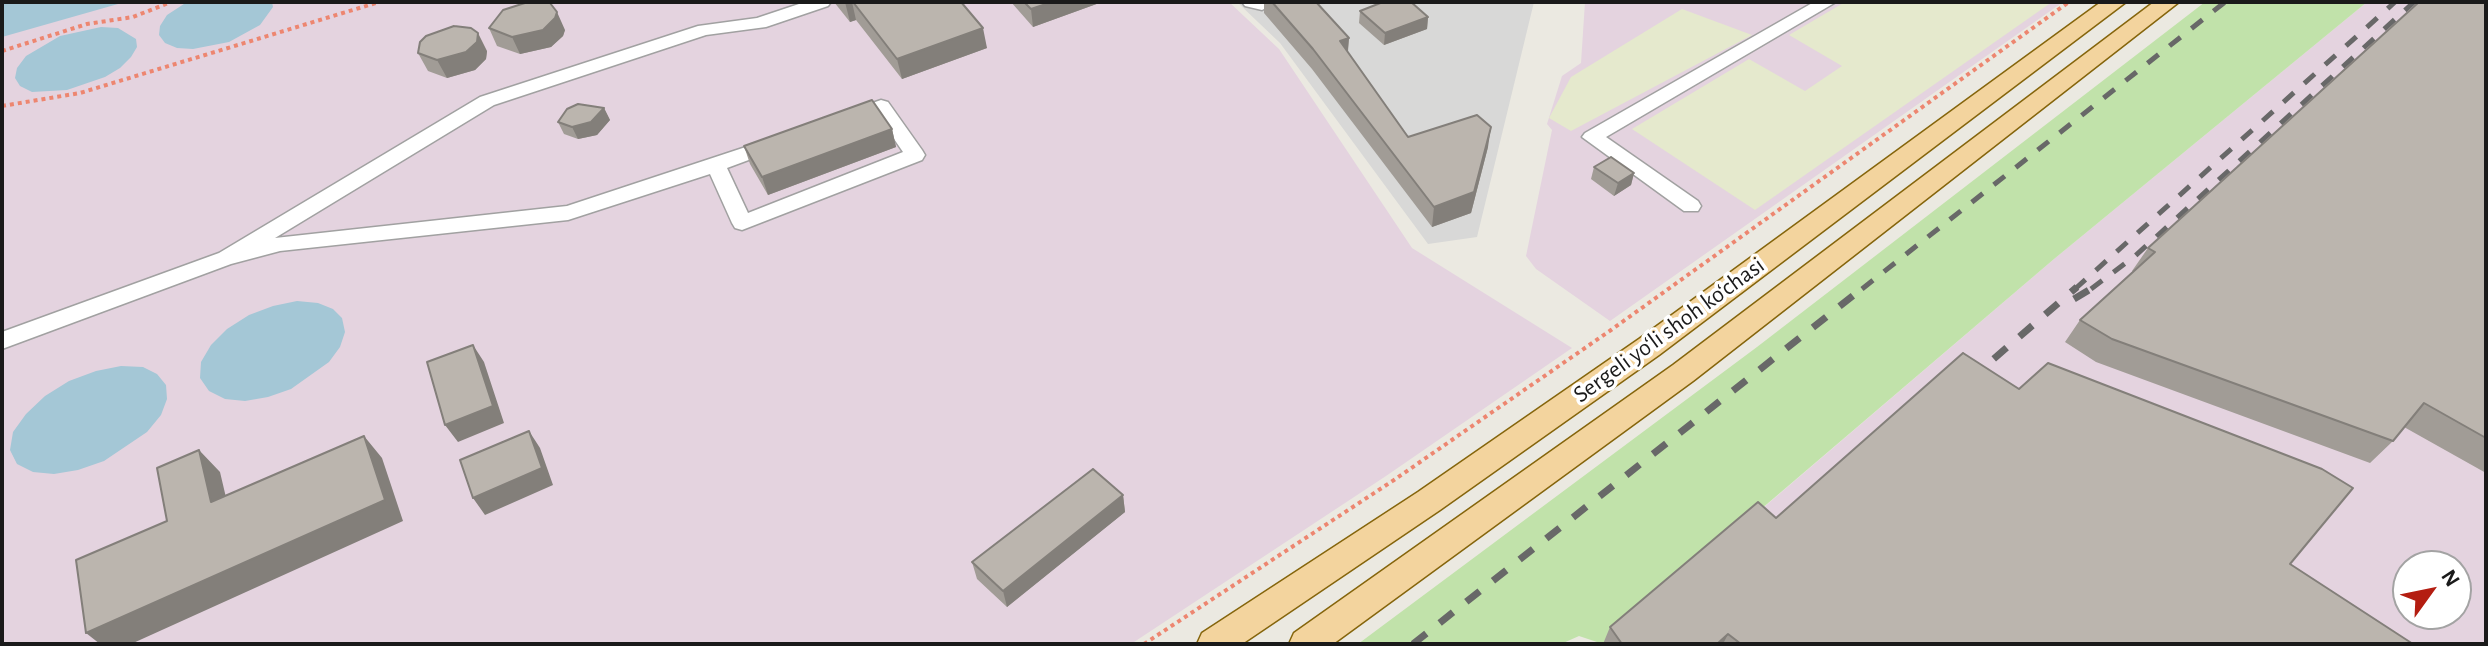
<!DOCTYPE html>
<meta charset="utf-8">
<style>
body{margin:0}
#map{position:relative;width:2488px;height:646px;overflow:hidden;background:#ebe9e1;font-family:"Alegreya Sans",sans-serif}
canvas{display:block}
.frame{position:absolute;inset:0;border:4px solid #1a1a1a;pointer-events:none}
.north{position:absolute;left:2392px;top:550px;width:80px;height:80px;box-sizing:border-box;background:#fff;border:2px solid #a3a3a3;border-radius:50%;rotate:57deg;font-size:22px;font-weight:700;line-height:32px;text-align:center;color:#1a1a1a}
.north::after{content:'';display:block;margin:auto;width:28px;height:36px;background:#b41d11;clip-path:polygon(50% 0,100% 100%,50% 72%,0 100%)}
</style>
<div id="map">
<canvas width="2488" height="646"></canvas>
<div class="frame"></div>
<div class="north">N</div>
</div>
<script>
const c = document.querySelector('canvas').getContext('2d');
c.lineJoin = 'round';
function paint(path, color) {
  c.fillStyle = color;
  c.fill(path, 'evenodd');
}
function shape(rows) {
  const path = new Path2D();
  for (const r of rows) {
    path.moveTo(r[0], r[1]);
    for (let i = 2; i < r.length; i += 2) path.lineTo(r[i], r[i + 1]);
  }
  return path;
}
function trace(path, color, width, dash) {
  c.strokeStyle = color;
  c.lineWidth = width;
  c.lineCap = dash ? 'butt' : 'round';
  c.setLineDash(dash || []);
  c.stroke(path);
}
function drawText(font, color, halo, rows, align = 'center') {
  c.font = font + ' "Alegreya Sans",sans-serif';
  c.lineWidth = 7;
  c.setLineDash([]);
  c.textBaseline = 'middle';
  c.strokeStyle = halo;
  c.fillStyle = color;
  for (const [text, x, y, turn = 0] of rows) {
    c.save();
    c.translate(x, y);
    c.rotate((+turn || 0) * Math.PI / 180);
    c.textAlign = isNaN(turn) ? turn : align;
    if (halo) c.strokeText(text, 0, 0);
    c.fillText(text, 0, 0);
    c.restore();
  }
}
paint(shape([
 [1237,2,1534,2,1477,237,1428,244,1280,43]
]), '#d8d8d7');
paint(shape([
 [2,2,1229,2,1279,49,1412,248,1572,348,1386,476,1131,644,2,644],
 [1585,2,2063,2,1610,321,1536,269,1526,256,1552,130,1547,124,1562,76,1581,63],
 [2367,2,2486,2,2486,644,1604,644,2054,259],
 [2408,566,2456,566,2456,614,2408,614]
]), '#e4d3df');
paint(shape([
 [1845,2,2052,2,1755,210,1632,129,1749,59,1805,91,1842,66,1789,35],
 [1682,9,1752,35,1571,131,1549,118,1571,77]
]), '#e5e9cd');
paint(shape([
 [2205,2,2367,2,2054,259,1603,644,1579,636,1561,644,1358,644,1757,347]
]), '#c1e2aa');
paint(shape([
 [2,2,125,2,2,37],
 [187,2,272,2,273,7,260,25,229,42,193,49,177,48,165,43,159,35,160,26,167,15],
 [101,27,118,28,136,39,137,47,131,57,120,68,105,77,67,90,32,92,20,86,15,78,17,68,26,56,60,36],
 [297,301,318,303,333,309,342,318,345,332,340,347,329,362,291,389,268,397,245,401,225,399,209,391,200,378,201,362,211,345,227,329,249,315,273,306],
 [121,366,143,367,157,374,166,385,167,399,161,415,147,432,104,461,78,470,54,474,33,472,17,464,10,450,13,432,26,414,45,396,69,381,96,371]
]), '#a4c7d6');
const minor = shape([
 [805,2,831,2,828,6,766,27,706,35,494,105,275,238,567,206,767,140,781,140,784,144,781,148,727,168,748,213,903,152,877,114,848,124,838,118,841,114,881,100,888,102,922,150,925,155,922,160,742,230,735,228,732,223,710,174,568,220,280,251,231,264,2,349,2,332,219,253,480,97,698,26,757,18,805,2],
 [1242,2,1277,2,1262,10,1245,6,1242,2],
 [1814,2,1836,2,1606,137,1698,201,1701,206,1698,211,1684,211,1582,137,1585,133,1814,2]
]);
const major = shape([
 [2101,2,2126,2,1659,355,1440,510,1242,644,1197,644,1202,633,1418,492,1639,339,2101,2],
 [2154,2,2179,2,1693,381,1333,644,1289,644,1294,633,1673,365,2154,2]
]);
trace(minor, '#a1a1a1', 3);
trace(major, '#85650c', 3);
trace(shape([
 [2,51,87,24,133,17,171,2],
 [2,106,80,93,379,2],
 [1144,644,1394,480,1611,330,2069,2]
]), '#ed8670', 4, [4, 4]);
paint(minor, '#fff');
paint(major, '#f3d49e');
trace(shape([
 [1862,289,2225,2],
 [2075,289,2395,2],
 [2091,289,2135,256,2414,2]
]), '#686868', 5, [14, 14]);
trace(shape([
 [2074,299,2094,287],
 [1968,381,2077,287],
 [1413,644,1864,287]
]), '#686868', 7, [17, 17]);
paint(shape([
 [834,2,961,2,987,48,902,79,856,20,850,22],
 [1011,2,1102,2,1033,27],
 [1264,2,1316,2,1349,38,1348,52,1408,137,1488,147,1471,213,1432,227,1312,69,1264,13],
 [2486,2,2486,473,2404,427,2393,441,2370,463,2096,362,2065,342,2080,320,2133,271,2132,271,2148,248],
 [1360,11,1428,17,1427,29,1384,45,1359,23],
 [489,28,565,30,563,36,551,47,520,54,497,46],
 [487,51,486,59,475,70,447,78,428,71,418,53],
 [604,108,610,120,597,135,578,139,564,134,558,122],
 [892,129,896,147,768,195,750,164,744,146],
 [1594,167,1634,173,1631,185,1614,196,1591,179],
 [1123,495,1125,512,1007,607,977,579,972,562],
 [1776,518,2290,564,2413,644,1603,644,1610,627]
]), '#a19c96');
paint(shape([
 [845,2,852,2,856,20,850,22],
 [1052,2,1102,2,1033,27,1031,9],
 [557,12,565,30,563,36,551,47,520,54,512,37],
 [1428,17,1427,29,1384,45,1385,33],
 [983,28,987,48,902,79,897,59],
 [478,33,487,51,486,59,475,70,447,78,437,60],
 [1349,38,1347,58,1340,41],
 [604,108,610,120,597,135,578,139,572,127],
 [1491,127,1488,147,1471,213,1432,227,1434,207],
 [892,129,896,147,768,195,762,177],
 [1634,173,1631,185,1614,196,1618,183],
 [473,345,484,362,504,423,458,442,445,425],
 [529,431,540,448,553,485,485,515,473,498],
 [364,436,382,458,403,521,131,644,100,644,86,633],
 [199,450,220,472,232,523,211,502],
 [1123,495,1125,512,1007,607,1003,591],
 [1728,634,1723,644,1717,644]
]), '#837f7a');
const building = shape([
 [528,2,550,3,557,12,555,18,543,30,512,37,489,28,503,10,528,2],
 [853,2,961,2,983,28,897,59,853,2],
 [1024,2,1052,2,1031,9,1024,2],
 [1272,2,1316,2,1349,38,1340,41,1408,137,1477,115,1491,127,1474,192,1434,207,1313,49,1272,2],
 [1383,2,1411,2,1428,17,1385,33,1360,11,1383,2],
 [2419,2,2486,2,2486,438,2424,403,2393,441,2112,339,2080,320,2155,252,2148,248,2419,2],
 [454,26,471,28,478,33,477,42,466,52,437,60,418,53,420,42,426,36,454,26],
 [872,100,892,129,762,177,744,146,872,100],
 [578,104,604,108,591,122,572,127,558,122,567,109,578,104],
 [1611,157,1634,173,1618,183,1594,167,1611,157],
 [473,345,493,406,445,425,427,362,473,345],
 [1963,353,2019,389,2048,363,2322,469,2353,488,2290,564,2413,644,1741,644,1728,634,1717,644,1622,644,1610,627,1758,502,1776,518,1963,353],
 [529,431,542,468,473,498,460,460,529,431],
 [364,436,385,500,86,633,76,560,167,521,157,468,199,450,211,502,364,436],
 [1093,469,1123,495,1003,591,972,562,1093,469]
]);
paint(building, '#bbb5ae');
trace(building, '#837f7a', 2);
drawText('24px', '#1a1a1a', '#fff', [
 ["Sergeli yo‘li shoh ko‘chasi",1669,330,-36]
]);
</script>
